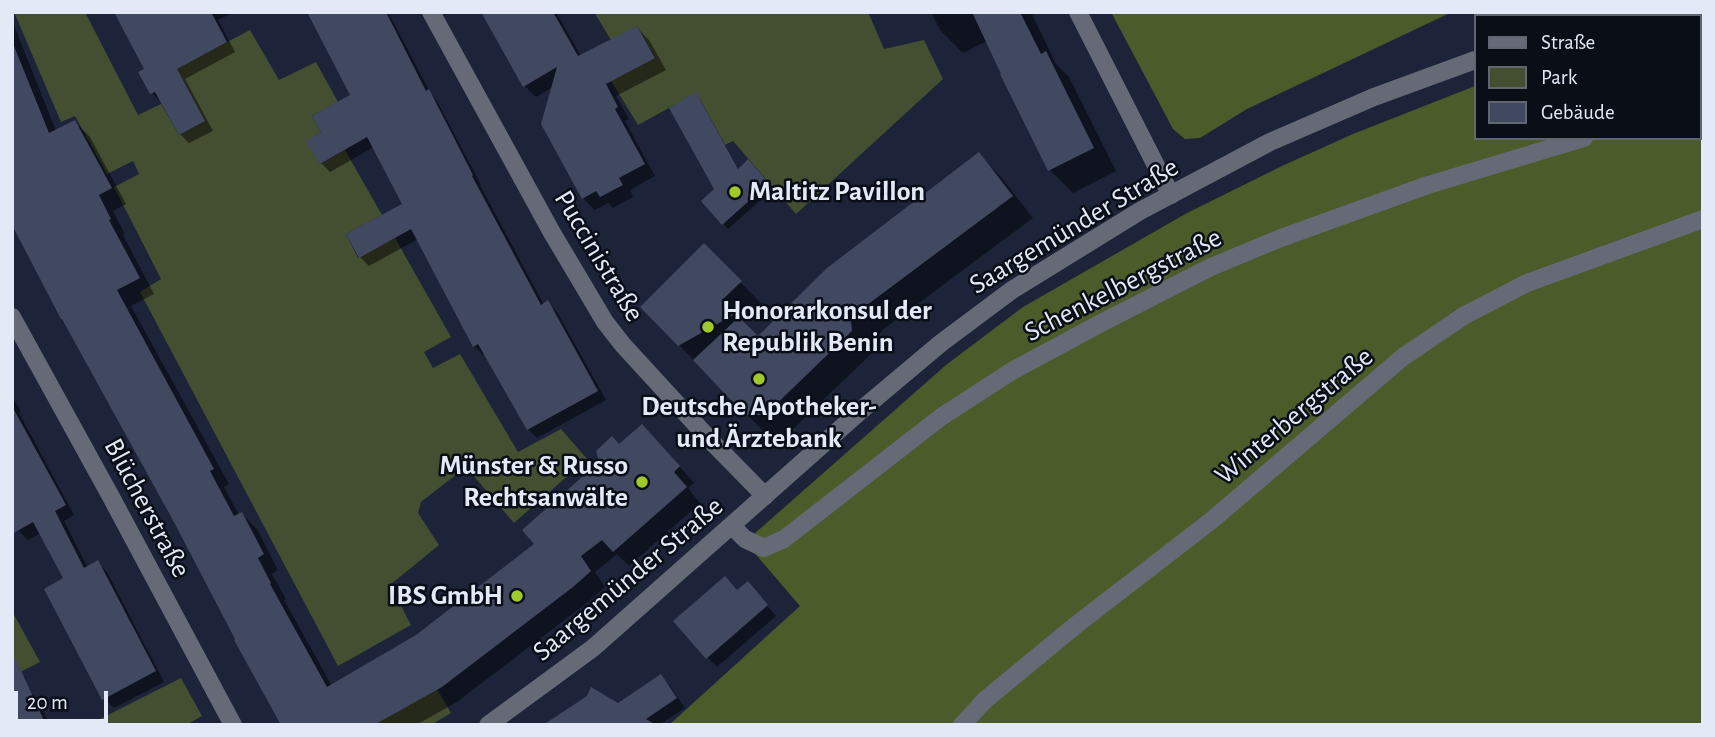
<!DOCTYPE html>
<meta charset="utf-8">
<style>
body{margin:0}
#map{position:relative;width:1715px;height:737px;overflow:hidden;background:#1d243a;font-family:"Alegreya Sans",sans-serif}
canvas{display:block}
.frame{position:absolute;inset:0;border:14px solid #e3e9f7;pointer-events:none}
.legend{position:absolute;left:1474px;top:14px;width:228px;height:126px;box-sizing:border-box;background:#0a0e17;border:2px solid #616671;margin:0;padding:9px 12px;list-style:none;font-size:21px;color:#e3e9f7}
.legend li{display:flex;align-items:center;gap:14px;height:35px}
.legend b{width:35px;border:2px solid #616671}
.scale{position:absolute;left:14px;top:691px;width:94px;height:32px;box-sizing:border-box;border:4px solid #e3e9f7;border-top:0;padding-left:9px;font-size:21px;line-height:24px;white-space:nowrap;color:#e3e9f7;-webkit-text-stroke:5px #0a0e17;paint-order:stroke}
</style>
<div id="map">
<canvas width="1715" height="737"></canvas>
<div class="frame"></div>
<ul class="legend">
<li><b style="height:9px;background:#666a76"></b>Straße</li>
<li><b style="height:19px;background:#444e30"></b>Park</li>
<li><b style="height:19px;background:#414961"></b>Gebäude</li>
</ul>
<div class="scale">20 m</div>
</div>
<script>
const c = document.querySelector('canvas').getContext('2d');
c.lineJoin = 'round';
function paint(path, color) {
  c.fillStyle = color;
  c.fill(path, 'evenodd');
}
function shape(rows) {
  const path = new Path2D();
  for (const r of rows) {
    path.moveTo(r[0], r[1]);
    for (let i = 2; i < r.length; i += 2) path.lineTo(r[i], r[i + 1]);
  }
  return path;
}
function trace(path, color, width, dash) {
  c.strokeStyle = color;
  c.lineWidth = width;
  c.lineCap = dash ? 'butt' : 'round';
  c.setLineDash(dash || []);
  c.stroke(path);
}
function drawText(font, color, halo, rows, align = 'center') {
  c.font = font + ' "Alegreya Sans",sans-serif';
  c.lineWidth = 5;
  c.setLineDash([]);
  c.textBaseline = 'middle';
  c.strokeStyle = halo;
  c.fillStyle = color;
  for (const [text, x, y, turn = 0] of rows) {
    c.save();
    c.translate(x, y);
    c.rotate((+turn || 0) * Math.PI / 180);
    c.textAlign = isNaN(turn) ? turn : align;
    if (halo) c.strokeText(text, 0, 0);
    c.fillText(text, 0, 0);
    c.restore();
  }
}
paint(shape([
 [14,12,85,12,138,115,161,104,179,135,205,121,176,69,250,30,279,80,316,62,338,102,312,116,321,132,307,141,320,164,345,150,382,215,346,234,358,258,395,238,451,337,424,352,433,368,460,354,518,452,561,429,587,459,514,523,466,467,421,502,418,513,439,545,390,585,411,625,338,666,140,292,161,279,114,187,139,174,133,161,107,174,75,116,61,122],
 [594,12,868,12,884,49,924,40,943,79,796,214,733,141,725,145,696,93,638,125,611,81,655,57,637,26,611,40],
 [12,611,40,662,12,676],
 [181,678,202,716,186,725,88,725],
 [437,689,451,713,431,725,374,725]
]), '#444e30');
paint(shape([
 [1111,12,1452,12,1247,109,1200,138,1185,139,1173,129],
 [1703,12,1703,725,669,725,800,606,745,542,946,365,1023,307,1187,213,1282,166,1353,134,1475,86,1475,138,1699,138,1699,16,1691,16]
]), '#4b5b29');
paint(shape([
 [127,12,234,12,218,20,235,52,185,79,213,131,189,143,180,134,162,102,161,102,152,93,141,73,146,70],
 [309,12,388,12,431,94,437,101,481,185,480,185,544,305,548,303,557,312,606,400,537,438,528,429,486,353,483,355,474,346,418,239,369,266,360,257,404,205,374,147,330,172,321,163,323,133,352,95],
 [485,12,556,12,581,56,637,28,649,40,666,70,616,96,629,119,625,121,655,176,630,190,633,197,613,208,608,203,595,210,583,198,553,87,536,97,524,85],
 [931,12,1031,12,1056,64,1069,77,1116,171,1073,193,1050,170,987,41,963,53,940,30],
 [12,26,15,28,56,131,75,122,90,137,126,204,113,211,125,234,123,235,154,294,131,306,229,484,224,487,239,515,242,514,257,529,278,570,272,574,286,599,284,600,332,686,417,637,536,544,620,446,657,441,694,483,688,488,700,503,629,566,617,554,595,572,605,587,588,602,457,702,416,725,283,725,177,524,12,114],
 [696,95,700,99,739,170,753,166,773,189,728,229,703,201,716,190],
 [979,155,1000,176,1033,218,884,329,872,341,873,352,787,435,768,436,642,307,704,246,763,305,743,323,758,338],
 [12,395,21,412,19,413,74,515,64,521,88,568,97,562,107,572,164,682,114,708,104,699,66,579,41,533,28,540,18,530,12,520],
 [738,592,757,594,776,616,717,667,707,657],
 [661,676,670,686,685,708,659,725,546,725,618,705],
 [29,692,39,702,50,725,12,725]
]), '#0007');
paint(shape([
 [114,12,211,12,227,42,177,69,205,121,179,135,155,92,150,94,138,72,144,69],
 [307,12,386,12,426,91,429,89,473,175,472,176,541,305,548,300,598,391,527,430,478,344,473,347,411,229,359,258,346,234,402,204,367,137,320,164,306,141,321,132,312,116,350,95],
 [481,12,553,12,578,56,637,26,655,58,606,84,618,107,615,109,645,164,619,178,623,185,600,197,596,191,582,199,541,124,557,67,523,87],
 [972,12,1020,12,1041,54,1046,51,1094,148,1048,171,1000,74,1001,74],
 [12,46,14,46,49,133,75,120,112,188,99,195,111,219,109,220,140,278,117,290,214,469,210,471,234,516,242,512,264,554,258,558,271,583,270,584,327,687,416,635,534,544,522,530,599,462,596,451,612,436,619,444,642,424,680,466,674,472,687,487,613,552,602,540,581,556,591,571,573,587,442,687,374,725,281,725,234,640,235,639,175,524,62,319,61,319,12,225],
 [696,92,738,169,748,159,769,183,722,225,701,201,714,189,669,108],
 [979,152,1013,196,863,308,851,320,852,331,765,415,745,415,693,360,739,317,758,336,827,268],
 [704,243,742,281,722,300,735,314,678,346,640,307],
 [12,406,66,505,55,511,84,568,98,560,156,671,102,700,44,589,63,578,33,522,12,534],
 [725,576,737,590,748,581,768,605,706,659,673,621],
 [12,651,46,725,12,725],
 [661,674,677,698,646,719,656,725,543,725,587,696,591,687,618,703]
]), '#414961');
trace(shape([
 [431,12,551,231,605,322,623,345,712,442,765,496],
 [1078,12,1171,195],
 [1699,115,1703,114],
 [12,317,110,495,233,725],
 [732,526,745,539,764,548,784,539,941,417,1012,371,1103,322,1211,267,1281,238,1428,185,1584,138],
 [962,725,985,700,1076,625,1212,520,1403,357,1465,315,1527,283,1703,219]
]), '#666a76', 18);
trace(shape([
 [1606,16,1616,12],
 [488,725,593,648,866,406,941,343,1012,290,1140,211,1270,142,1374,97,1475,60]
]), '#666a76', 18);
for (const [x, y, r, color] of [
 [735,192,7,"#a0c92c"],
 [708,327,7,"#a0c92c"],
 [759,379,7,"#a0c92c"],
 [642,482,7,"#a0c92c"],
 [517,596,7,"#a0c92c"]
]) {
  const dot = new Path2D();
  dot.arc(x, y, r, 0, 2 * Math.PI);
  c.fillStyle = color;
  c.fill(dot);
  trace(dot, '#0a0e17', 2.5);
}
drawText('bold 28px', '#e3e9f7', '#0a0e17', [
 ["Maltitz Pavillon",749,192],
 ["Honorarkonsul der",722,311],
 ["Republik Benin",722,343],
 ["Deutsche Apotheker-",759,407,"center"],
 ["und Ärztebank",759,439,"center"],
 ["Münster & Russo",628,466,"right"],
 ["Rechtsanwälte",628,498,"right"],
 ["IBS GmbH",503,596,"right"]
], 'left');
drawText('28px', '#e3e9f7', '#0a0e17', [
 ["Saargemünder Straße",1074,226,-31],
 ["Puccinistraße",599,256,59],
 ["Schenkelbergstraße",1123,285,-27],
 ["Winterbergstraße",1294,416,-40],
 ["Blücherstraße",147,508,62],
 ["Saargemünder Straße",628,579,-40]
]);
</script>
